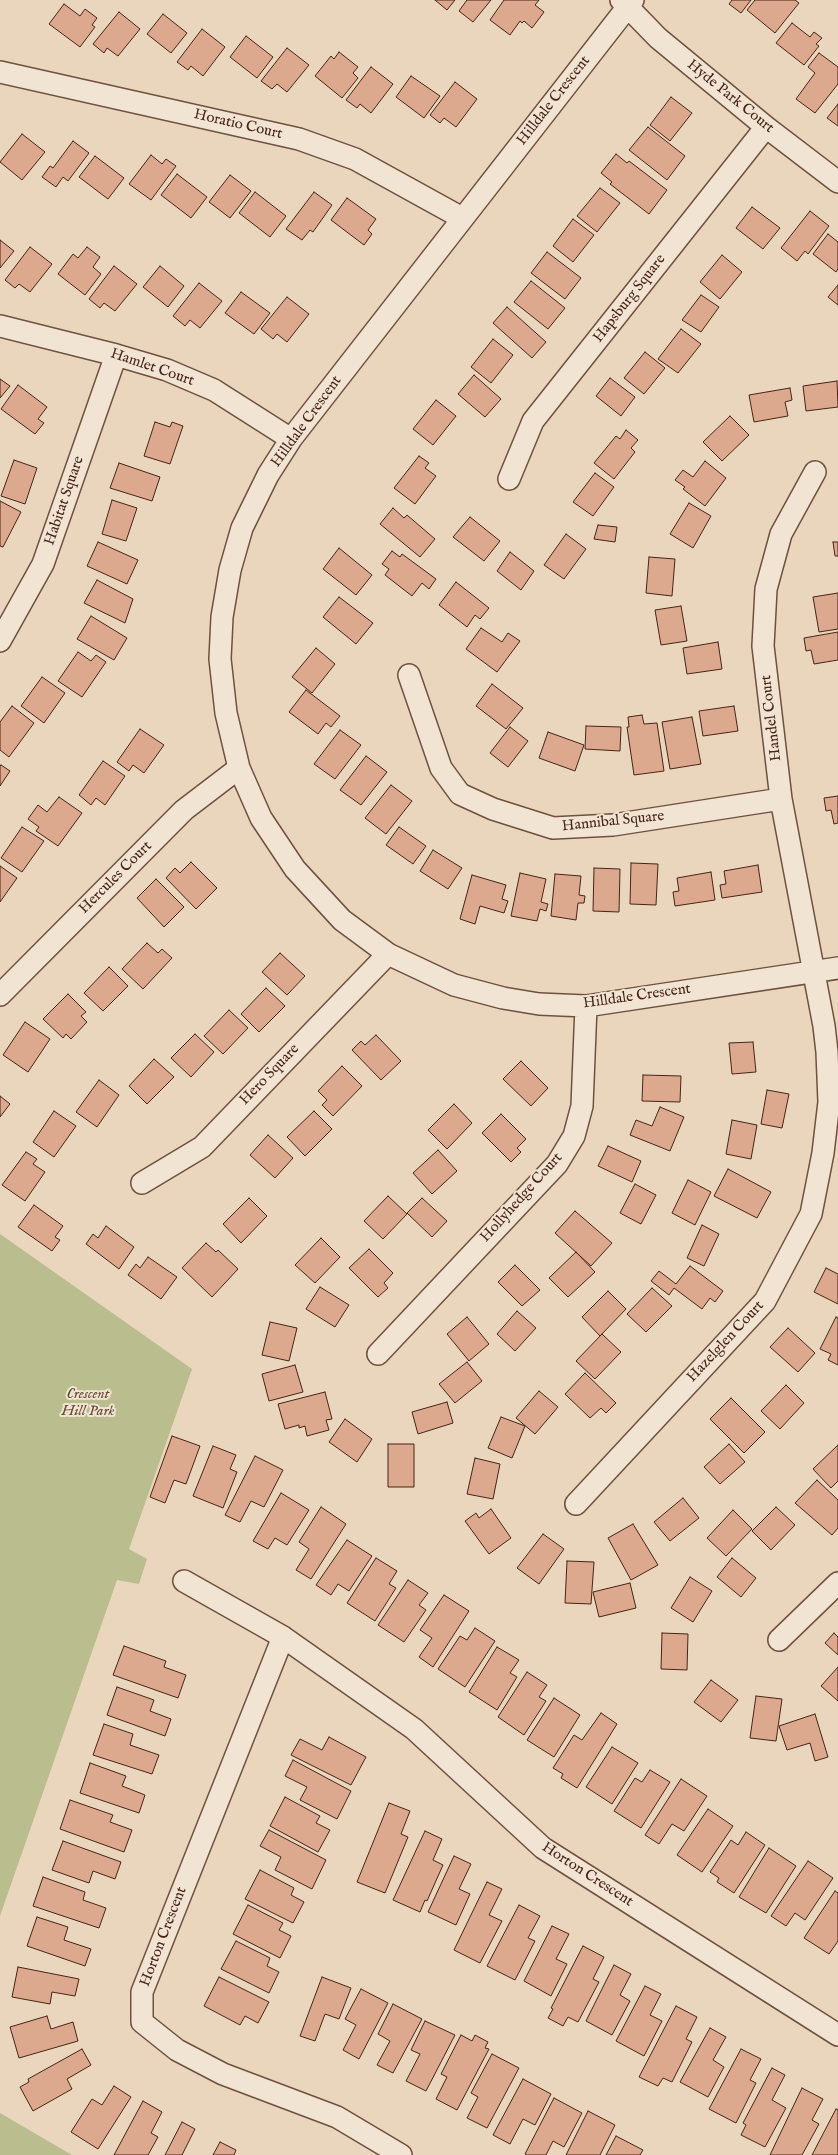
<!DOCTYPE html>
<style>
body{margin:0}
canvas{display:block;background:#e9d6bc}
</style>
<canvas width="838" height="2155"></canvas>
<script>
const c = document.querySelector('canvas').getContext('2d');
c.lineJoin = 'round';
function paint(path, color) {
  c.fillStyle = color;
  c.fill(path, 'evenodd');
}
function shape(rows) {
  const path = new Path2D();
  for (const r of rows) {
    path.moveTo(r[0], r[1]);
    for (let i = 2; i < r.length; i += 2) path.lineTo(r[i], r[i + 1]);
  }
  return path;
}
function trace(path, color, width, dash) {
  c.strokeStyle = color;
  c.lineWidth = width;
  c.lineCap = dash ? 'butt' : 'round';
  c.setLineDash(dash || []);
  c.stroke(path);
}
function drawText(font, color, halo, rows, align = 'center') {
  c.font = font + ' "IM FELL English",serif';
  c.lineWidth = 4;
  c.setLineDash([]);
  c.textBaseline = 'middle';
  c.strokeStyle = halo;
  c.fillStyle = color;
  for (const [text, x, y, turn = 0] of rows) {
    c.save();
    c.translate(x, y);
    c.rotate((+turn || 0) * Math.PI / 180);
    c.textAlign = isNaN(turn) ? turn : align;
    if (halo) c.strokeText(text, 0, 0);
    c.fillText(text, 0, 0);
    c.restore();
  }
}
paint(shape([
 [0,1234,192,1369,129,1549,147,1559,139,1584,117,1580,0,1916],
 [0,2113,72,2155,0,2155]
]), '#babd8e');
const building = shape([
 [435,0,455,0,447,10,435,0],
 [467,0,491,0,473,22,459,11,467,0],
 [504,0,539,0,535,5,544,12,532,28,524,21,522,23,520,21,510,35,490,20,504,0],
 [732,0,751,0,741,13,729,4,732,0],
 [755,0,795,0,799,3,775,33,747,10,755,0],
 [64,4,80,16,85,9,97,18,92,25,95,27,80,47,49,24,64,4],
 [119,12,140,29,118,56,107,48,104,53,93,44,119,12],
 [163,14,187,33,171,53,147,34,163,14],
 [792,23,810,37,814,32,822,38,816,44,819,46,804,65,776,43,792,23],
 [202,29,225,47,203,76,191,66,188,70,177,62,202,29],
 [246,36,273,57,257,78,230,57,246,36],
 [287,48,309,65,287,92,277,84,272,89,261,81,287,48],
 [339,52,358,67,353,73,358,78,342,98,315,76,331,56,334,59,339,52],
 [819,53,838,67,838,84,815,113,796,99,815,73,808,67,819,53],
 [371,67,393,84,371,113,360,104,357,108,346,100,371,67],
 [411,76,440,96,424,118,396,97,411,76],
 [455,82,477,99,456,127,444,118,440,123,430,115,455,82],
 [671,97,692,113,670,141,650,125,671,97],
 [838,104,838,126,827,118,838,104],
 [648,127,685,156,667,180,629,150,648,127],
 [22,134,45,152,22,180,0,162,22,134],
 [73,141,89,153,68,181,63,177,56,187,42,177,50,166,53,168,73,141],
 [616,154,627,163,629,161,667,190,649,214,610,184,612,182,601,173,616,154],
 [151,155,162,164,166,159,176,166,151,200,129,184,151,155],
 [95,156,124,178,108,199,79,177,95,156],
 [177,174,207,197,191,218,161,195,177,174],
 [230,175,251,191,230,218,209,202,230,175],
 [600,188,620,203,597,232,577,216,600,188],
 [255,192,286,216,270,237,239,213,255,192],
 [314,192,332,205,313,232,310,230,302,240,286,229,314,192],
 [347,198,376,219,368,230,372,234,364,245,331,220,347,198],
 [752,207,780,228,763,249,736,228,752,207],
 [810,211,829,226,808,254,805,251,797,261,781,248,810,211],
 [573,219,594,235,573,262,553,246,573,219],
 [828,234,838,242,838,269,836,272,813,254,828,234],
 [0,240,14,251,0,268,0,240],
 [30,247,52,264,30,292,19,284,15,288,5,280,30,247],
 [87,247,100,257,93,267,101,274,85,295,58,274,73,254,78,258,87,247],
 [547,252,581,278,565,299,531,273,547,252],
 [722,255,742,272,720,299,700,282,722,255],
 [114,266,137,284,115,311,104,303,100,308,89,299,114,266],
 [160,266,184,286,168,307,143,287,160,266],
 [531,281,565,308,548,329,514,302,531,281],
 [199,283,222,301,200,328,190,320,185,326,173,316,199,283],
 [838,285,838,305,828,297,838,285],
 [241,292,270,313,254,334,225,313,241,292],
 [701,295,719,307,701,332,682,320,701,295],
 [287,297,309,314,287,342,277,334,273,339,261,329,287,297],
 [507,307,546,342,532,358,493,323,507,307],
 [681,329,701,344,678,373,658,359,681,329],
 [493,339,513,355,491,383,471,367,493,339],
 [645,352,665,368,644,394,624,378,645,352],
 [474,375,501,399,485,417,458,394,474,375],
 [610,378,635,397,621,416,596,396,610,378],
 [0,379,10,386,0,398,0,379],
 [837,381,838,407,806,411,803,386,837,381],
 [18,385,47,407,38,419,44,423,35,434,1,409,18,385],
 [790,388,792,400,785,402,788,416,754,422,749,395,790,388],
 [436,400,456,416,433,445,413,429,436,400],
 [730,416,749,435,722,461,703,442,730,416],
 [155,422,170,427,172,422,183,426,170,464,144,456,155,422],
 [626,430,638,440,631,448,635,452,614,479,594,463,616,436,620,439,626,430],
 [419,456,429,463,425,468,436,476,415,504,394,488,419,456],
 [14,460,37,468,25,504,1,496,14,460],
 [705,461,726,478,705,506,683,489,685,487,675,480,683,470,693,477,705,461],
 [119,463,160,477,152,501,110,488,119,463],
 [595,473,614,487,593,516,573,502,595,473],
 [112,500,137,508,126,541,102,534,112,500],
 [0,501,21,512,3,547,0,546,0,501],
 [689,503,711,516,693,548,670,534,689,503],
 [393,508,404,518,407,515,435,539,420,557,380,524,393,508],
 [470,517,500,541,484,561,453,537,470,517],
 [598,525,617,527,615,542,594,539,598,525],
 [566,534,586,549,564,579,544,565,566,534],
 [98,542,138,560,127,584,87,566,98,542],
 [833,542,838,542,838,556,835,556,833,542],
 [339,548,372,575,356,595,323,569,339,548],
 [392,551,400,557,402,554,436,579,429,589,422,583,412,596,385,575,389,569,382,564,392,551],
 [510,552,534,571,521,590,497,571,510,552],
 [649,557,675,559,672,596,646,593,649,557],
 [97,580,133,599,125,623,84,603,97,580],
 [456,582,489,608,480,619,475,615,467,627,439,605,456,582],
 [838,593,838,629,819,632,813,597,838,593],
 [339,597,373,623,356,644,323,617,339,597],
 [681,606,687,641,661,645,655,610,681,606],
 [91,616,127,638,114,660,77,639,91,616],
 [481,628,502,642,508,633,520,641,497,672,466,649,481,628],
 [838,632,838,660,814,664,811,650,806,651,804,638,838,632],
 [718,642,722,669,687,674,683,648,718,642],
 [316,648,335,664,312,693,292,677,316,648],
 [78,652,91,661,96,655,106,662,82,697,58,681,78,652],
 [42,677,65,693,44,723,21,706,42,677],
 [492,684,523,708,506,729,476,706,492,684],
 [306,690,340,716,331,727,326,723,318,734,289,712,306,690],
 [12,706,34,723,9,757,0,750,0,722,12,706],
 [734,706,738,731,703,736,699,711,734,706],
 [642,715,644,724,657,723,664,771,634,775,627,727,629,727,628,717,642,715],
 [692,717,701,764,670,769,662,722,692,717],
 [586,726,621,727,620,751,585,749,586,726],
 [510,727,528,741,508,767,490,753,510,727],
 [140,729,164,745,144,773,133,765,129,771,117,762,140,729],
 [340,730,361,745,335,779,314,764,340,730],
 [548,732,584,745,575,771,539,758,548,732],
 [366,756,387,772,361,805,340,790,366,756],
 [103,761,125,776,105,805,96,798,91,805,79,795,103,761],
 [1,765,10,771,0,786,0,766,1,765],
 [391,785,412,801,386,834,365,818,391,785],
 [838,796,838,823,834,824,831,810,826,811,824,798,838,796],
 [59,797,82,813,58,846,36,831,39,827,28,819,38,805,47,812,59,797],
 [22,827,44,841,22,872,1,858,22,827],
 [399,827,426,846,413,864,386,845,399,827],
 [433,850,462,868,448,889,420,871,433,850],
 [191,862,217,888,196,909,166,878,175,868,180,873,191,862],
 [631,863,658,864,656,905,630,904,631,863],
 [758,865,762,892,722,898,720,885,726,884,724,871,758,865],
 [0,866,17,878,0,902,0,866],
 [594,868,620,869,619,912,593,911,594,868],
 [711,872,715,900,675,906,673,892,679,891,677,878,711,872],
 [520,873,546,879,541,902,548,904,546,911,540,909,537,921,511,916,520,873],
 [555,874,581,876,579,895,585,896,584,903,578,903,576,920,551,916,555,874],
 [472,875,506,885,502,899,508,901,504,913,480,906,475,924,460,919,472,875],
 [156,879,184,907,164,927,137,898,156,879],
 [147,943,158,953,162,949,172,958,143,989,122,969,147,943],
 [280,953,305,976,287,995,262,972,280,953],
 [109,967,128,986,103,1011,84,993,109,967],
 [266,988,285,1006,259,1032,241,1014,266,988],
 [68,994,86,1012,81,1016,87,1022,71,1039,66,1034,63,1038,43,1019,68,994],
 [229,1010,248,1028,223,1054,204,1036,229,1010],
 [25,1022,50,1039,28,1072,3,1055,25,1022],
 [195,1034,214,1052,191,1077,171,1058,195,1034],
 [376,1035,401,1061,381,1080,352,1050,361,1041,365,1045,376,1035],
 [753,1042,756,1072,732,1074,729,1043,753,1042],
 [154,1059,174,1077,147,1104,129,1086,154,1059],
 [521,1061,548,1088,531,1106,503,1079,521,1061],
 [342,1066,362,1086,333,1116,322,1105,327,1100,318,1091,342,1066],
 [643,1075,681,1076,680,1102,642,1101,643,1075],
 [99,1080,119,1095,97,1127,76,1112,99,1080],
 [767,1090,789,1094,782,1128,761,1124,767,1090],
 [0,1096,10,1104,0,1117,0,1096],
 [454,1104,472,1123,447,1149,428,1130,454,1104],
 [660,1107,684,1117,670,1151,630,1135,636,1120,652,1126,660,1107],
 [54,1111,76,1126,54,1157,33,1142,54,1111],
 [314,1111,332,1129,305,1156,287,1137,314,1111],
 [501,1114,526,1139,517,1148,521,1152,511,1162,482,1133,501,1114],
 [732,1120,757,1125,751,1159,726,1154,732,1120],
 [268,1135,293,1158,275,1178,250,1155,268,1135],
 [608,1146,641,1161,632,1182,598,1166,608,1146],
 [438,1150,457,1171,432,1194,413,1173,438,1150],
 [26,1152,37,1159,33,1164,45,1172,25,1201,2,1185,26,1152],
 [728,1169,771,1192,757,1218,714,1196,728,1169],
 [688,1180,711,1192,695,1225,672,1213,688,1180],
 [635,1184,656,1195,641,1224,620,1213,635,1184],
 [388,1196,407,1214,383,1239,364,1221,388,1196],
 [249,1198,267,1216,241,1243,223,1224,249,1198],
 [422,1198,447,1221,432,1237,407,1213,422,1198],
 [34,1205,63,1226,55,1237,60,1240,52,1251,18,1227,34,1205],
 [575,1211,612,1243,591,1266,555,1233,575,1211],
 [702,1225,719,1234,704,1266,687,1258,702,1225],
 [106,1226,134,1247,119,1269,86,1244,93,1234,98,1238,106,1226],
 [321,1238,340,1257,315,1283,295,1265,321,1238],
 [206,1243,216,1252,218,1250,238,1269,212,1297,182,1268,206,1243],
 [369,1249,393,1273,384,1283,388,1288,378,1297,349,1268,369,1249],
 [576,1252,595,1272,568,1297,549,1278,576,1252],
 [148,1257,177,1277,161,1299,128,1275,136,1264,140,1268,148,1257],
 [515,1265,540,1290,522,1306,498,1282,515,1265],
 [690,1266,723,1291,715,1302,710,1298,702,1309,674,1288,669,1295,651,1281,659,1271,676,1284,690,1266],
 [826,1268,838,1274,838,1304,814,1292,826,1268],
 [320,1287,349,1305,335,1327,306,1309,320,1287],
 [652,1288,672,1306,646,1332,627,1314,652,1288],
 [608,1291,626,1309,600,1336,582,1317,608,1291],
 [517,1311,536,1328,515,1351,497,1334,517,1311],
 [467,1317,489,1344,469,1361,447,1334,467,1317],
 [836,1317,838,1318,838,1365,828,1360,831,1354,820,1349,836,1317],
 [270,1322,297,1328,289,1361,262,1355,270,1322],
 [788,1328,815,1353,798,1372,770,1347,788,1328],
 [602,1334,621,1352,595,1379,576,1361,602,1334],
 [467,1362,482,1381,455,1403,439,1384,467,1362],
 [295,1365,303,1392,269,1401,262,1374,295,1365],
 [585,1373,616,1403,606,1413,601,1408,590,1418,565,1394,585,1373],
 [786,1385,804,1403,780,1429,761,1411,786,1385],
 [539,1391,558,1407,535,1434,516,1418,539,1391],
 [325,1392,332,1419,326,1420,329,1430,307,1436,305,1426,299,1428,299,1425,285,1429,278,1404,325,1392],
 [731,1398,765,1432,744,1453,710,1419,731,1398],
 [447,1402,453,1423,418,1434,412,1412,447,1402],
 [501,1417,525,1426,512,1458,488,1448,501,1417],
 [345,1419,372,1439,357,1462,329,1442,345,1419],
 [172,1436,200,1446,186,1484,174,1480,165,1503,150,1497,172,1436],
 [388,1444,414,1444,414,1487,388,1487,388,1444],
 [729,1444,745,1462,720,1484,704,1467,729,1444],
 [838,1445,838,1481,831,1488,813,1469,838,1445],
 [213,1446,236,1455,230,1469,237,1472,223,1508,193,1496,213,1446],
 [255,1456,283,1470,264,1507,251,1501,240,1522,225,1515,255,1456],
 [475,1458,500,1464,493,1499,467,1494,475,1458],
 [817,1480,838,1500,838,1528,832,1535,795,1503,817,1480],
 [281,1493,309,1510,287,1545,275,1538,268,1549,253,1541,281,1493],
 [683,1498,699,1518,670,1541,654,1522,683,1498],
 [321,1507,346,1524,311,1579,296,1570,309,1549,299,1542,321,1507],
 [776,1507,795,1525,771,1550,752,1531,776,1507],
 [491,1509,511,1538,489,1554,465,1521,476,1513,479,1518,491,1509],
 [733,1510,752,1529,726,1556,707,1538,733,1510],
 [633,1524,658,1565,631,1580,608,1538,633,1524],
 [543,1534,564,1549,539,1584,517,1568,543,1534],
 [347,1540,372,1556,349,1591,338,1584,331,1595,316,1585,347,1540],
 [376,1558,397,1571,389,1584,396,1588,375,1621,347,1603,376,1558],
 [732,1558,756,1578,741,1597,717,1577,732,1558],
 [567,1561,594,1562,591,1604,565,1603,567,1561],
 [690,1577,712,1591,693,1622,671,1608,690,1577],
 [408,1580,428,1593,419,1605,426,1610,404,1642,378,1625,408,1580],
 [630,1583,636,1608,599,1617,593,1592,630,1583],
 [444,1595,469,1611,433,1667,419,1657,432,1638,420,1630,444,1595],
 [475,1628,495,1641,465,1687,438,1669,460,1636,467,1640,475,1628],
 [662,1633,688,1634,687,1670,661,1669,662,1633],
 [834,1633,838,1637,838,1655,825,1643,834,1633],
 [124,1646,166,1661,164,1667,186,1675,178,1698,113,1675,124,1646],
 [497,1647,519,1660,510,1673,517,1677,497,1710,469,1692,497,1647],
 [838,1667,838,1701,821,1686,838,1667],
 [527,1672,547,1685,539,1697,546,1701,524,1735,498,1717,527,1672],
 [711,1680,738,1700,721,1722,694,1702,711,1680],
 [117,1687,154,1700,150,1711,171,1719,165,1736,107,1715,117,1687],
 [756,1696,782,1699,776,1741,750,1738,756,1696],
 [554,1698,580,1715,554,1757,527,1740,554,1698],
 [601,1713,617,1724,577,1788,561,1778,563,1774,553,1768,574,1735,582,1740,601,1713],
 [815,1714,828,1757,815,1761,810,1743,787,1750,779,1726,815,1714],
 [104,1724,133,1734,130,1745,159,1755,152,1774,93,1755,104,1724],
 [329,1737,366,1757,351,1785,291,1755,300,1739,322,1750,329,1737],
 [612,1747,638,1763,612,1804,586,1787,612,1747],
 [293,1760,351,1791,337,1819,300,1800,307,1787,285,1776,293,1760],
 [90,1763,126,1776,122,1786,145,1795,139,1813,80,1793,90,1763],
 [650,1770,670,1782,641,1828,614,1811,635,1778,642,1782,650,1770],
 [681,1779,707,1796,684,1831,672,1824,659,1844,645,1835,681,1779],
 [285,1797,320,1816,316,1823,330,1830,318,1852,270,1826,285,1797],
 [70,1800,113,1815,110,1822,132,1830,124,1852,60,1829,70,1800],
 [389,1803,410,1811,401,1834,408,1837,385,1893,357,1882,389,1803],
 [708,1809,733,1826,702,1872,677,1855,708,1809],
 [269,1830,326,1860,312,1889,275,1870,281,1857,260,1846,269,1830],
 [425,1831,442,1839,433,1860,443,1865,427,1901,425,1900,420,1912,393,1900,425,1831],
 [746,1832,765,1845,734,1893,717,1882,719,1878,710,1872,731,1840,738,1845,746,1832],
 [63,1841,121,1862,115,1879,93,1871,89,1883,52,1870,63,1841],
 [769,1848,796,1866,766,1913,739,1897,769,1848],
 [454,1856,471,1864,459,1889,470,1894,456,1925,428,1912,454,1856],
 [808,1861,833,1878,805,1920,795,1913,786,1926,771,1916,808,1861],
 [260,1870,294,1888,291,1895,304,1902,293,1923,245,1899,260,1870],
 [43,1877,85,1892,83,1900,106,1908,99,1928,33,1906,43,1877],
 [487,1882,502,1889,489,1915,502,1921,480,1963,454,1950,487,1882],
 [835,1891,838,1893,838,1941,829,1954,804,1938,835,1891],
 [248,1905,283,1923,279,1930,291,1936,280,1958,233,1934,248,1905],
 [519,1905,540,1916,528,1938,535,1941,515,1980,487,1966,519,1905],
 [37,1917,68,1927,64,1940,91,1949,85,1966,27,1946,37,1917],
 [552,1926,569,1934,556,1959,567,1964,551,1996,524,1981,552,1926],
 [236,1941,270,1958,267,1966,279,1972,269,1993,221,1969,236,1941],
 [583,1946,604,1957,593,1979,599,1982,578,2022,568,2017,563,2026,548,2018,553,2009,551,2008,583,1946],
 [614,1965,631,1974,620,1995,630,2001,612,2035,586,2021,614,1965],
 [18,1967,79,1979,75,1996,52,1992,50,2004,12,1997,18,1967],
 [219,1977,269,2002,258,2023,245,2016,240,2025,204,2006,219,1977],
 [322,1977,351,1988,339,2019,325,2014,315,2041,300,2036,322,1977],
 [645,1986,661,1994,650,2015,662,2021,644,2056,616,2041,645,1986],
 [361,1989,388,2003,359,2059,343,2050,356,2025,345,2019,361,1989],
 [393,2004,422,2019,393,2073,377,2065,390,2041,378,2034,393,2004],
 [676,2006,697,2017,686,2039,692,2042,672,2082,663,2078,658,2086,639,2077,676,2006],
 [47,2016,51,2029,73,2022,78,2041,19,2058,10,2027,47,2016],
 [425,2021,455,2035,426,2091,406,2081,420,2054,411,2050,425,2021],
 [710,2028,726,2037,713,2060,724,2067,708,2097,680,2082,710,2028],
 [461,2035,472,2041,475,2035,488,2042,485,2048,489,2049,457,2110,436,2099,447,2077,441,2074,461,2035],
 [82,2049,91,2065,67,2079,72,2089,33,2111,20,2087,29,2082,28,2079,82,2049],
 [741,2049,761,2059,750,2080,756,2083,736,2123,709,2109,741,2049],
 [492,2054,519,2068,487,2128,467,2118,478,2097,471,2093,492,2054],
 [772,2068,785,2075,772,2100,786,2108,765,2147,741,2135,746,2125,743,2123,772,2068],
 [523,2079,551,2094,535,2125,523,2119,510,2144,493,2135,523,2079],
 [114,2086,131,2097,98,2149,71,2132,92,2099,102,2105,114,2086],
 [802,2088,823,2099,812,2120,819,2124,802,2155,770,2155,802,2088],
 [554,2098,582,2113,564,2147,553,2141,546,2155,527,2155,525,2154,554,2098],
 [143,2101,162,2112,151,2133,158,2137,148,2155,114,2155,143,2101],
 [836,2109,838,2110,838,2155,812,2155,836,2109],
 [588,2111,615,2125,600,2155,566,2155,588,2111],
 [182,2122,195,2129,182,2155,165,2155,182,2122],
 [616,2136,643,2150,640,2155,606,2155,616,2136],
 [220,2142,236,2150,234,2155,213,2155,220,2142]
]);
paint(building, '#dca88e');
trace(building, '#472415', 1);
const minor = shape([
 [621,0,658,38,766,127,838,182],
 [633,0,291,439,268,475,242,528,230,570,222,617,220,659,226,713,239,768,261,818,295,869,342,920,388,954,454,985,503,998,539,1004,586,1006,838,968],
 [0,72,299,139,355,159,462,218],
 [0,326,116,355,167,370,214,390,291,439],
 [509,479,533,421,766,127],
 [0,641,43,564,116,355],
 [409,675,441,768,460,794,493,809,553,828,613,825,781,799],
 [0,995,184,810,239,768],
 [142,1183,202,1147,388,954],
 [378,1354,557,1164,574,1136,582,1106,586,1006],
 [576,1504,765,1301,811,1214,823,1153,829,1102,827,1052,824,1026,781,799,763,646,766,589,781,534,815,472],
 [184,1581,283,1637,414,1729,543,1848,838,2035],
 [283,1637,142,1992,142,2022,177,2050,223,2074,337,2117,401,2155],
 [779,1640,838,1583]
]);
trace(minor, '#70503f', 24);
trace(minor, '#f1e4d3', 21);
drawText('15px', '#472415', '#f1e4d3', [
 ["Hyde Park Court",730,97,39],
 ["Hilldale Crescent",554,101,-52],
 ["Horatio Court",238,125,13],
 ["Hapsburg Square",630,299,-52],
 ["Hamlet Court",152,368,19],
 ["Hilldale Crescent",307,422,-54],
 ["Habitat Square",65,501,-71],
 ["Handel Court",772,718,-97],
 ["Hannibal Square",613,822,-6],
 ["Hercules Court",116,878,-45],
 ["Hilldale Crescent",637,997,-8],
 ["Hero Square",270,1075,-46],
 ["Hollyhedge Court",522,1198,-48],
 ["Hazelglen Court",726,1342,-47],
 ["Horton Crescent",587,1875,33],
 ["Horton Crescent",164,1937,-69]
]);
drawText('italic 15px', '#644a33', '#f1e4d3', [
 ["Crescent",88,1395],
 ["Hill Park",88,1412]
]);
</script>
